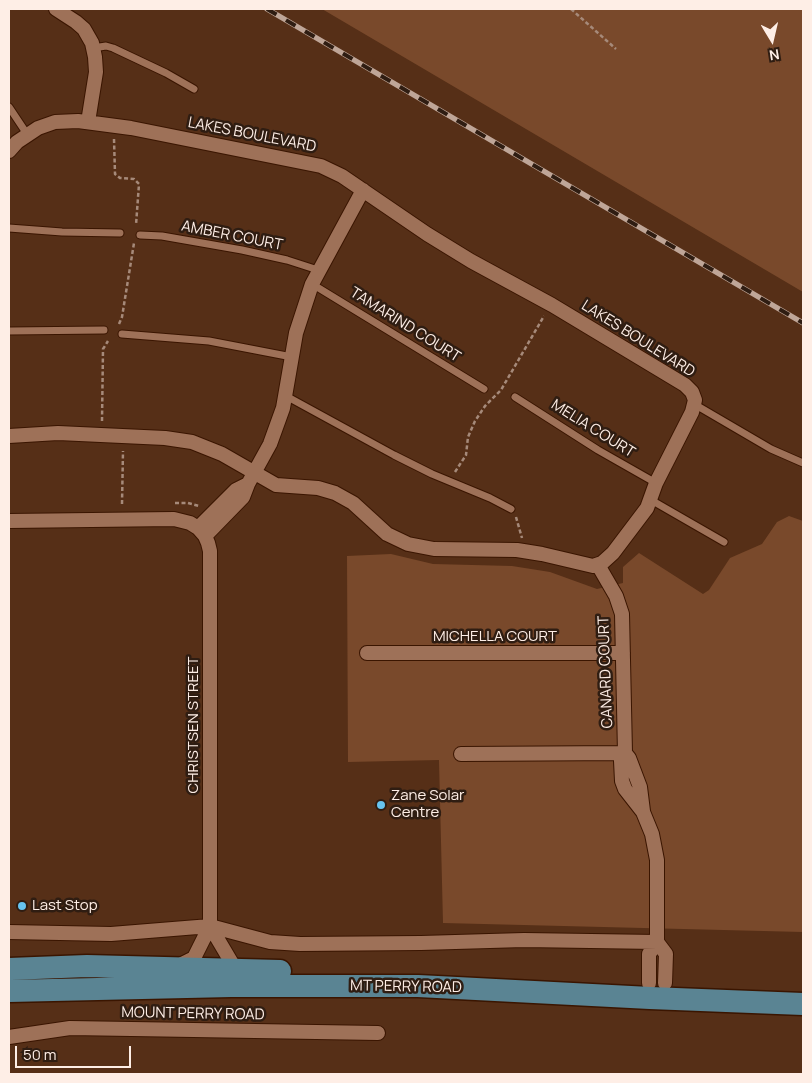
<!DOCTYPE html>
<style>
body{margin:0}
#map{position:relative;width:812px;height:1083px;overflow:hidden;background:#562f17;font-family:Manrope,sans-serif}
canvas{display:block}
.frame{position:absolute;inset:0;border:10px solid #feeee6;pointer-events:none}
.north{position:absolute;left:747px;top:15px;width:50px;height:50px;-webkit-text-stroke:4px #2f1d12;paint-order:stroke;rotate:171deg;font-size:14px;font-weight:700;line-height:20px;text-align:center;color:#feeee6}
.north::after{content:'';display:block;margin:auto;width:18px;height:22px;background:#feeee6;clip-path:polygon(50% 0,100% 100%,50% 72%,0 100%)}
.scale{position:absolute;left:15px;top:1046px;width:116px;height:22px;box-sizing:border-box;border:2px solid #feeee6;border-top:0;padding-left:6px;font-size:15px;line-height:18px;white-space:nowrap;color:#feeee6;-webkit-text-stroke:4px #2f1d12;paint-order:stroke}
</style>
<div id="map">
<canvas width="812" height="1083"></canvas>
<div class="frame"></div>
<div class="north">N</div>
<div class="scale">50 m</div>
</div>
<script>
const c = document.querySelector('canvas').getContext('2d');
c.lineJoin = 'round';
function paint(path, color) {
  c.fillStyle = color;
  c.fill(path, 'evenodd');
}
function shape(rows) {
  const path = new Path2D();
  for (const r of rows) {
    path.moveTo(r[0], r[1]);
    for (let i = 2; i < r.length; i += 2) path.lineTo(r[i], r[i + 1]);
  }
  return path;
}
function trace(path, color, width, dash) {
  c.strokeStyle = color;
  c.lineWidth = width;
  c.lineCap = dash ? 'butt' : 'round';
  c.setLineDash(dash || []);
  c.stroke(path);
}
function drawText(font, color, halo, rows, align = 'center') {
  c.font = font + ' Manrope,sans-serif';
  c.lineWidth = 5;
  c.setLineDash([]);
  c.textBaseline = 'middle';
  c.strokeStyle = halo;
  c.fillStyle = color;
  for (const [text, x, y, turn = 0] of rows) {
    c.save();
    c.translate(x, y);
    c.rotate((+turn || 0) * Math.PI / 180);
    c.textAlign = isNaN(turn) ? turn : align;
    if (halo) c.strokeText(text, 0, 0);
    c.fillText(text, 0, 0);
    c.restore();
  }
}
paint(shape([
 [322,9,803,9,803,292],
 [789,516,803,521,803,932,443,923,439,760,348,762,347,556,391,554,433,564,512,566,550,572,597,589,623,583,623,567,639,553,703,594,709,590,730,558,762,544,777,522]
]), '#79492b');
const lane = shape([
 [93,48,106,46,113,48,166,73,194,89],
 [9,107,27,134],
 [9,228,62,232,120,233],
 [140,235,162,236,242,250,287,260,318,270],
 [312,284,484,389],
 [9,331,104,330],
 [122,334,209,341,292,357],
 [286,396,394,455,432,474,490,498,511,509],
 [515,397,598,450,656,483],
 [694,404,771,449,803,463],
 [651,500,724,542]
]);
const street = shape([
 [56,9,76,22,84,29,92,43,95,57,96,72,88,122],
 [9,151,17,142,38,128,55,122,78,121,131,128,321,166,342,176,427,234,471,261,552,305,685,385,692,392,695,400,692,412,656,483,647,508,613,553,602,563,593,566,542,554,517,550,434,549,408,544,387,534,353,503,335,493,318,488,276,485,222,454,192,442,165,438,58,433,9,436],
 [248,484,270,444,283,408,296,333,312,284,363,190],
 [9,521,174,519,190,523,198,528,205,536,208,543,210,551,210,926,194,958,178,966],
 [198,528,236,490,248,484,243,497,205,536],
 [598,565,616,596,622,614,625,753,621,761,622,781,625,789,643,812,652,834,657,860,657,942,649,954,649,983],
 [367,653,623,653],
 [625,753,629,758,640,787,643,811],
 [461,754,625,753],
 [210,926,236,970],
 [9,932,111,934,210,926,270,942,300,944,421,943,524,940,657,942],
 [657,942,666,954,665,983],
 [9,1037,70,1028,378,1033]
]);
const primary = shape([
 [9,969,87,966,280,971],
 [9,991,231,986,418,986,650,998,803,1004]
]);
trace(lane, '#3a1500', 9);
trace(street, '#3a1500', 16);
trace(primary, '#3a1500', 25);
trace(shape([
 [571,9,616,49],
 [114,139,115,174,120,178,134,179,139,184,136,225],
 [119,324,122,317,134,243],
 [102,421,103,349,108,341],
 [455,472,466,455,468,437,475,421,485,406,501,390,544,316],
 [175,503,188,503,199,506],
 [122,504,123,451],
 [516,517,522,538]
]), '#a68a7a', 2.5, [4, 2.5]);
trace(lane, '#9e7158', 7);
trace(street, '#9e7158', 14);
trace(primary, '#5a8493', 22);
const rail = shape([
 [267,9,803,323]
]);
trace(rail, '#bfa698', 5.5);
trace(rail, '#2f1d12', 4, [11]);
for (const [x, y, r, color] of [
 [381,805,5,"#67c4f0"],
 [22,906,5,"#67c4f0"]
]) {
  const dot = new Path2D();
  dot.arc(x, y, r, 0, 2 * Math.PI);
  c.fillStyle = color;
  c.fill(dot);
  trace(dot, '#2f1d12', 2);
}
drawText('15px', '#feeee6', '#2f1d12', [
 ["LAKES BOULEVARD",252,135,11],
 ["AMBER COURT",232,236,11],
 ["TAMARIND COURT",405,325,32],
 ["LAKES BOULEVARD",638,339,32],
 ["MELIA COURT",593,429,32],
 ["MICHELLA COURT",495,637],
 ["CANARD COURT",606,672,-92],
 ["CHRISTSEN STREET",194,725,-90],
 ["MT PERRY ROAD",406,987,1],
 ["MOUNT PERRY ROAD",193,1014,1]
]);
drawText('15px', '#feeee6', '#2f1d12', [
 ["Zane Solar",391,796],
 ["Centre",391,813],
 ["Last Stop",32,906]
], 'left');
</script>
